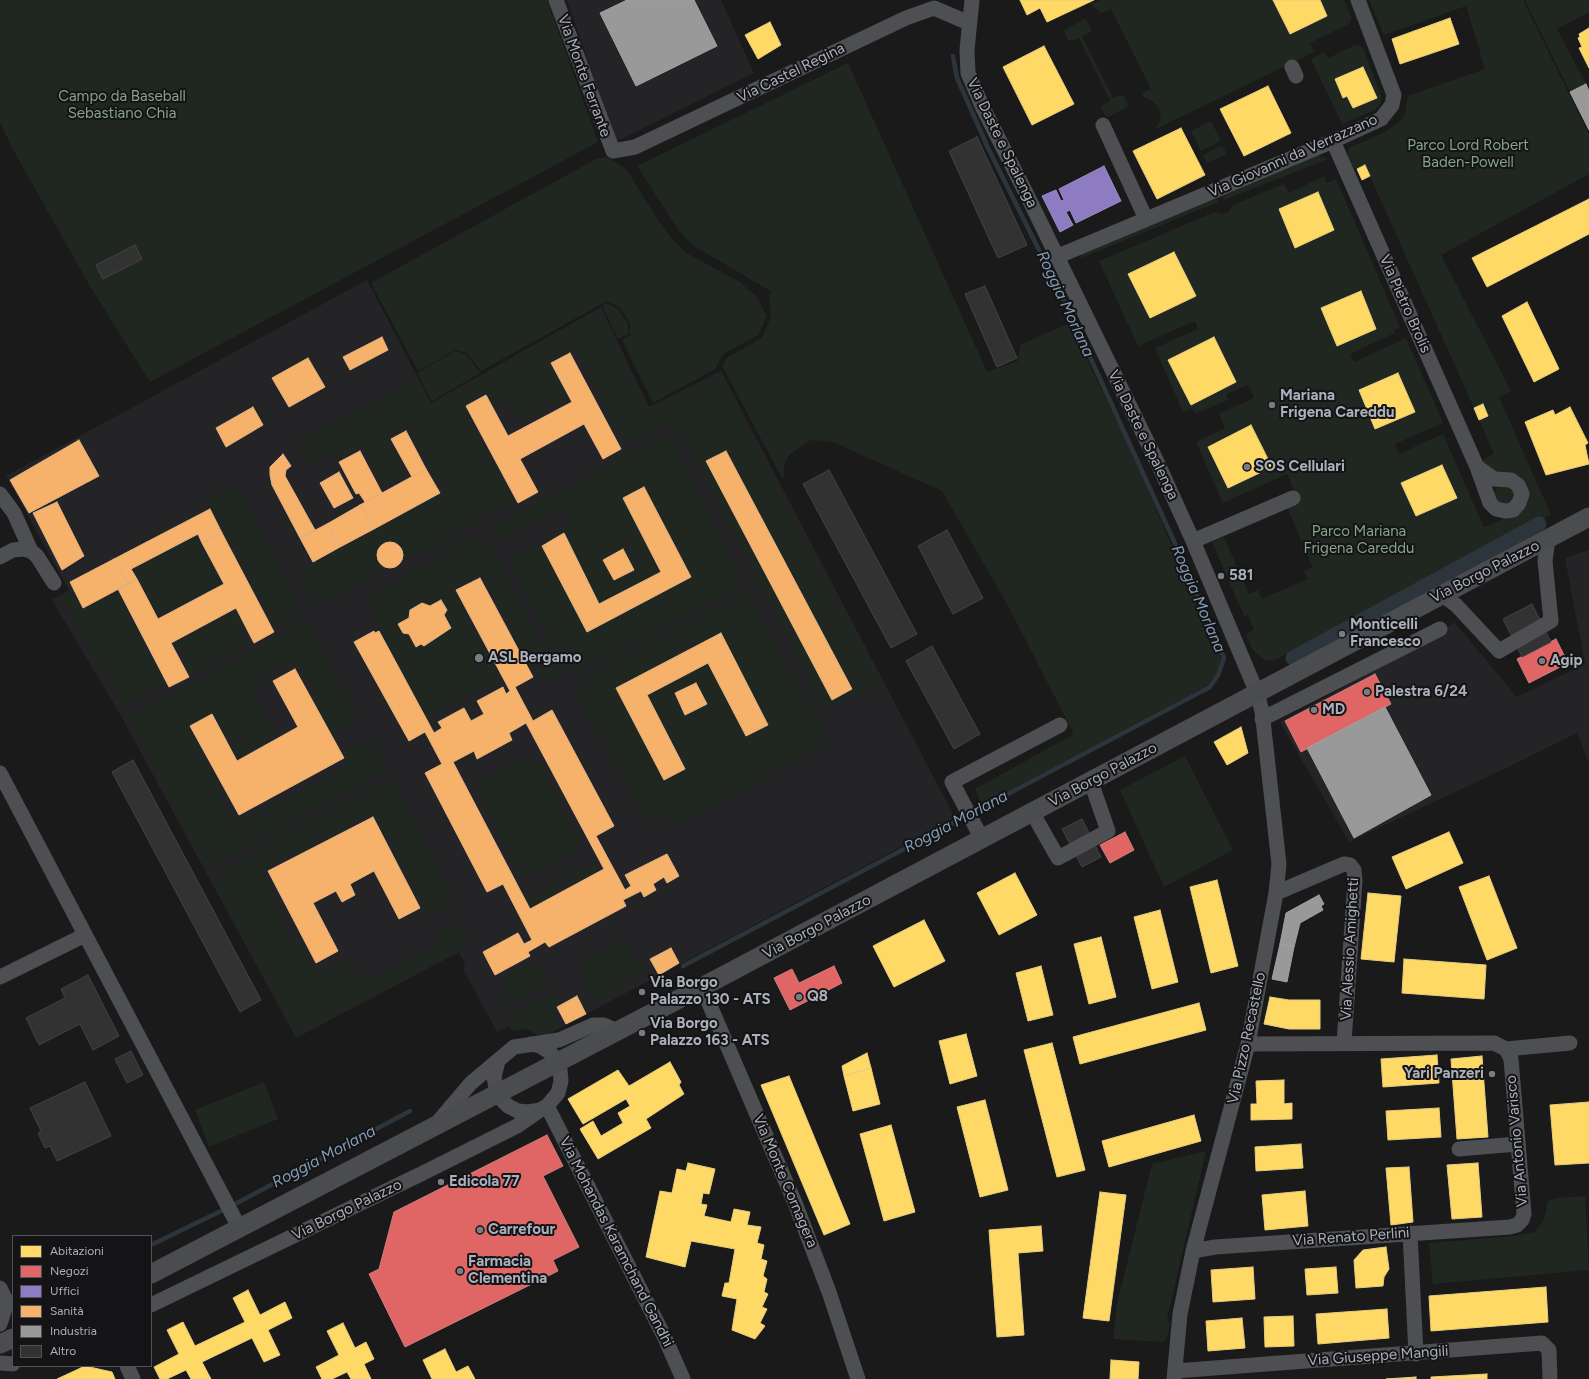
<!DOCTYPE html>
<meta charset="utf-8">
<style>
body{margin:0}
#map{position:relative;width:1589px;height:1379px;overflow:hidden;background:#1a1a1a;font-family:Figtree,sans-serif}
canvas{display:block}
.legend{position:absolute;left:12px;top:1235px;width:140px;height:132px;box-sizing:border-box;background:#141416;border:1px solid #505258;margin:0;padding:5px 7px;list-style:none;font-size:12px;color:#abb0bb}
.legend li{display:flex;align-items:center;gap:8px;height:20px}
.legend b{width:20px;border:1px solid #505258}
</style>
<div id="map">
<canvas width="1589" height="1379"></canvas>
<ul class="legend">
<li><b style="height:11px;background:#ffd966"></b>Abitazioni</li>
<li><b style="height:11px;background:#e06666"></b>Negozi</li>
<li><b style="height:11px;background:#8e7cc3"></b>Uffici</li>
<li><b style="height:11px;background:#f6b26b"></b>Sanità</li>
<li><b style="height:11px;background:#999"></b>Industria</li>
<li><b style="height:11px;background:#323232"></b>Altro</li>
</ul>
</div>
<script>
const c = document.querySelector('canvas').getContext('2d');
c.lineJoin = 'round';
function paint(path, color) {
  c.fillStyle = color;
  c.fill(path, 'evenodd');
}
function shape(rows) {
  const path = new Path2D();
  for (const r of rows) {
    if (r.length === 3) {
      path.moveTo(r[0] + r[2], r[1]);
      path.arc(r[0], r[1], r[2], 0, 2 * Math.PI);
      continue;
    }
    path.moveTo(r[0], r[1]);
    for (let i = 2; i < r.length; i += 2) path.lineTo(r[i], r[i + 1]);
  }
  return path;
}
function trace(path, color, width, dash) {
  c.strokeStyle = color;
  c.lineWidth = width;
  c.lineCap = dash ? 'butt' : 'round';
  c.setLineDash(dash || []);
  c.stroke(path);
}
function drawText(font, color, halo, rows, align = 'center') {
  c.font = font + ' Figtree,sans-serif';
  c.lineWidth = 4;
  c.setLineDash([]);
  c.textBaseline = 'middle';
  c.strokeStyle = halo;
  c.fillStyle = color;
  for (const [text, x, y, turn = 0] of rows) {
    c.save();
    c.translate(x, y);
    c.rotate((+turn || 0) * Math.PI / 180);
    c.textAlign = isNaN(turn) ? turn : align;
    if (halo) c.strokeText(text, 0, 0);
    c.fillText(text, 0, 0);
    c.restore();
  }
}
paint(shape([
 [567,0,721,0,754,73,616,142],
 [367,280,431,403,601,307,649,407,721,371,955,818,541,1038,532,1031,527,1029,516,1031,511,1029,509,1026,497,1032,464,971,465,964,459,952,296,1038,121,716,52,600,69,590,6,476],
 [1589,550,1589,764,1577,733,1498,772,1349,842,1280,722,1432,639,1454,622,1517,697,1585,664,1565,558]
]), '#242426');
paint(shape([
 [0,0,547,0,598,142,150,382,91,288,11,146,0,122],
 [1100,0,1344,0,1352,19,1349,24,1310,43,1314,52,1154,130,1161,120,1159,108,1152,101,1144,97,1142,93,1151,89,1111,9,1101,13,1091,4],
 [1369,0,1523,0,1589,135,1589,174,1441,255,1511,391,1499,397,1551,515,1286,654,1273,661,1265,660,1252,649,1246,635,1254,629,1248,615,1244,616,1212,542,1224,537,1249,594,1258,590,1262,599,1308,579,1304,571,1313,567,1287,507,1299,501,1287,474,1223,503,1196,442,1225,428,1219,414,1254,398,1248,385,1226,394,1228,400,1195,414,1192,408,1183,412,1155,348,1198,329,1195,321,1138,346,1099,261,1215,212,1223,214,1229,212,1233,205,1284,184,1289,193,1324,176,1327,183,1336,179,1400,327,1394,330,1395,333,1350,354,1354,362,1406,338,1443,423,1395,444,1399,454,1443,434,1484,527,1490,525,1515,513,1527,493,1480,461,1494,454,1479,420,1488,416,1483,404,1474,408,1365,165,1354,169,1348,156,1349,149,1351,147,1385,132,1400,121,1405,114,1408,96,1485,69,1466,6,1384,35],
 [1525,0,1589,0,1589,12,1557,29,1586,84,1570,92],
 [1085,19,1091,29,1091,32,1082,36,1113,98,1121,95,1124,96,1128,104,1127,108,1108,117,1105,115,1101,107,1102,105,1110,101,1079,38,1072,41,1068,40,1064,31,1066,29],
 [1359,45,1363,48,1381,95,1381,103,1375,110,1342,124,1311,59,1325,52,1328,58,1354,46],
 [848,63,987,372,1018,361,1020,345,1069,323,1125,438,1221,658,1216,675,1208,685,982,805,975,789,1074,734,1007,604,942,491,833,442,811,440,790,454,785,462,783,480,722,366,728,357,762,338,771,316,769,295,772,292,694,246,679,231,637,166],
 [1211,121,1221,141,1201,151,1191,131],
 [1222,145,1227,154,1207,163,1203,155],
 [1317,155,1328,159,1224,200,1222,195],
 [608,157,626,169,660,223,672,239,688,254,740,282,756,296,767,316,758,335,723,354,715,369,653,403,622,340,630,336,630,323,619,307,607,301,481,371,467,353,455,350,418,371,371,283,596,159],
 [1216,197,1218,202,1081,258,1081,254],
 [607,303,618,309,628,324,629,334,618,339,602,306],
 [599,311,648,410,720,376,880,684,825,710,682,436,673,428,663,425,626,444,573,346,549,360,567,397,522,422,507,398,495,407,487,392,463,405,514,502,323,603,317,602,312,599,299,571,444,492,407,426,388,436,405,474,383,486,362,447,337,460,333,454,316,463,295,444,416,381,430,407],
 [455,351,466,354,480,373,432,401,417,373],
 [665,436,671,440,740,571,741,583,733,590,581,672,573,671,564,665,511,567,514,558,572,525,563,508,504,541,497,540,491,528,658,437],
 [236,484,302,610,273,626,208,502],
 [1507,485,1515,492,1513,503,1501,506,1494,495,1495,491,1500,486],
 [197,536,222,584,158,617,133,570],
 [479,539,487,542,559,676,558,680,551,684,548,683,542,673,536,676,481,574,453,589,500,678,429,717,366,603,370,597,466,540],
 [73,591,83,609,118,591,166,684,123,706,61,597],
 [749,594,830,743,678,824,667,816,649,818,639,811,578,695,579,684,586,676,738,595],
 [234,612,252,644,190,675,174,643],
 [308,622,312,627,360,719,332,734,309,694,314,691,301,667,293,664,280,666,253,684,254,696,277,738,239,758,213,712,188,724,225,795,220,798,236,827,348,766,341,752,365,741,370,740,373,743,385,767,385,773,209,865,204,864,128,718,302,623],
 [1185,756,1233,850,1164,887,1120,790],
 [527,757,539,764,580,842,580,848,576,853,532,876,526,877,520,875,482,802,479,787,483,777,514,759],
 [386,781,395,785,454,897,454,903,450,909,448,910,445,905,431,913,434,917,430,920,374,813,263,871,286,916,280,920,289,937,296,934,317,974,343,960,345,962,353,976,365,970,370,980,439,943,434,933,452,923,460,924,466,933,466,945,297,1036,213,880,216,877,267,849,265,844],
 [595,862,599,871,573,885,565,871,567,865,570,863,575,873],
 [547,876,555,877,562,891,530,908,525,898,549,885,545,877],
 [619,940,630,948,644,973,595,1001,581,974,582,961],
 [532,963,541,966,548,983,509,1004,500,988,502,980],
 [557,992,563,1002,551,1009,561,1027,541,1038,527,1029,511,1029,505,1018],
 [264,1082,278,1119,209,1147,195,1110],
 [1206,1151,1167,1319,1170,1323,1167,1337,1164,1342,1113,1339,1117,1304,1152,1164],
 [1585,1196,1589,1270,1433,1284,1429,1243,1514,1236,1534,1232,1544,1220,1548,1201,1556,1198]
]), '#202721');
const homes = shape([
 [1020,0,1094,0,1047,22,1040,8,1027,15,1020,0],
 [1273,0,1320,0,1327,16,1290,34,1273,0],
 [1450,18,1459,44,1400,64,1392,39,1450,18],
 [770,22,781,45,758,59,745,35,770,22],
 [1589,28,1589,68,1579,48,1582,47,1578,38,1580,37,1579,34,1589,28],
 [1044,46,1074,104,1032,125,1003,67,1044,46],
 [1363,67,1377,98,1353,108,1347,96,1343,98,1335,79,1363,67],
 [1268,86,1291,133,1244,156,1220,109,1268,86],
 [1181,128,1205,175,1157,199,1133,151,1181,128],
 [1365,165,1370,176,1362,180,1357,169,1365,165],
 [1318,192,1334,230,1295,248,1279,209,1318,192],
 [1589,199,1589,234,1487,287,1472,258,1589,199],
 [1174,252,1196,296,1150,318,1128,274,1174,252],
 [1361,291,1376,329,1337,346,1321,308,1361,291],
 [1527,302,1559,369,1534,382,1502,316,1527,302],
 [1214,337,1236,382,1191,405,1168,360,1214,337],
 [1398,373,1415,412,1375,429,1359,390,1398,373],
 [1483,404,1488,416,1479,420,1474,408,1483,404],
 [1570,407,1588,443,1585,445,1589,464,1546,475,1525,422,1553,410,1555,415,1570,407],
 [1251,425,1272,467,1228,488,1208,447,1251,425],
 [1442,465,1457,498,1416,516,1401,483,1442,465],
 [1241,727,1248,753,1227,765,1214,742,1241,727],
 [1449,832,1463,863,1406,889,1392,857,1449,832],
 [1015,873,1037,915,999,935,977,893,1015,873],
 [1489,876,1517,948,1487,960,1459,887,1489,876],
 [1217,880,1238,966,1211,973,1190,887,1217,880],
 [1368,893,1401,896,1394,962,1361,959,1368,893],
 [1160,910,1178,982,1152,989,1134,917,1160,910],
 [924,920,945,961,894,987,873,946,924,920],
 [1101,937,1116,997,1089,1004,1074,944,1101,937],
 [1404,959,1486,965,1484,999,1402,993,1404,959],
 [1041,966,1053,1015,1028,1021,1016,973,1041,966],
 [1270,997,1289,1000,1320,1000,1320,1029,1289,1029,1264,1024,1270,997],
 [1199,1003,1206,1030,1080,1064,1073,1037,1199,1003],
 [966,1034,977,1076,950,1084,939,1041,966,1034],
 [1052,1043,1085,1170,1057,1177,1024,1050,1052,1043],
 [867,1053,871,1068,844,1076,842,1066,867,1053],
 [1437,1055,1439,1083,1383,1087,1381,1059,1437,1055],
 [1482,1056,1488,1137,1457,1139,1451,1059,1482,1056],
 [670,1062,681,1082,679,1085,684,1094,646,1119,651,1128,598,1159,580,1129,593,1121,601,1136,623,1123,618,1113,630,1106,626,1099,583,1124,568,1099,618,1070,629,1086,670,1062],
 [871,1068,880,1104,853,1111,844,1076,871,1068],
 [789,1076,850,1224,824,1235,761,1085,789,1076],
 [1284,1080,1284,1104,1292,1103,1292,1119,1251,1120,1251,1104,1257,1104,1256,1081,1284,1080],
 [985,1100,1008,1190,980,1197,957,1107,985,1100],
 [1589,1102,1589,1163,1555,1165,1550,1105,1589,1102],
 [1439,1108,1441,1137,1388,1140,1386,1111,1439,1108],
 [1194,1115,1201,1141,1109,1167,1102,1141,1194,1115],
 [891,1125,915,1212,884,1221,860,1134,891,1125],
 [1301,1144,1303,1168,1256,1171,1255,1147,1301,1144],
 [688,1163,715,1169,709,1194,703,1193,701,1204,707,1205,704,1216,731,1222,734,1209,750,1212,747,1225,761,1227,757,1243,764,1245,761,1259,767,1261,763,1276,767,1279,764,1292,768,1294,762,1307,767,1309,760,1323,765,1326,755,1339,732,1330,737,1299,722,1296,725,1283,729,1283,735,1249,691,1241,685,1267,646,1257,660,1191,672,1193,677,1169,686,1171,688,1163],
 [1478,1163,1482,1217,1452,1219,1447,1165,1478,1163],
 [1409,1167,1413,1222,1391,1225,1386,1168,1409,1167],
 [1305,1191,1308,1226,1265,1230,1262,1195,1305,1191],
 [1100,1192,1126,1195,1109,1321,1083,1318,1100,1192],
 [1041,1226,1043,1251,1018,1253,1024,1335,997,1337,989,1230,1041,1226],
 [1386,1247,1389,1269,1384,1277,1383,1286,1356,1288,1354,1260,1363,1250,1386,1247],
 [1253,1267,1255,1299,1213,1302,1211,1270,1253,1267],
 [1336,1267,1338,1293,1307,1295,1305,1269,1336,1267],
 [1546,1287,1548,1322,1431,1331,1429,1296,1546,1287],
 [248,1290,260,1315,285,1302,292,1318,268,1330,280,1355,264,1362,252,1338,202,1362,211,1379,191,1379,186,1370,167,1379,160,1379,154,1367,179,1354,167,1330,183,1322,195,1346,245,1322,233,1298,248,1290],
 [1387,1309,1389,1338,1318,1344,1316,1314,1387,1309],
 [1293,1316,1294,1346,1265,1347,1264,1317,1293,1316],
 [1242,1318,1245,1348,1208,1351,1206,1321,1242,1318],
 [343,1323,355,1348,366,1342,374,1359,364,1364,371,1379,351,1379,347,1372,332,1379,322,1379,316,1367,339,1355,327,1331,343,1323],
 [445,1349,456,1372,468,1366,475,1379,432,1379,423,1360,445,1349],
 [1111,1360,1139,1362,1138,1379,1110,1379,1111,1360],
 [85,1366,112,1372,115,1379,57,1379,85,1366],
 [1487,1374,1487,1379,1431,1379,1431,1377,1487,1374],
 [1416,1377,1416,1379,1386,1379,1416,1377]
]);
paint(homes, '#ffd966');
trace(homes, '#e6cd80', 1);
const shops = shape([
 [1556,639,1568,663,1529,683,1517,659,1556,639],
 [1375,674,1391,704,1301,752,1285,721,1375,674],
 [1125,832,1134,850,1110,863,1100,845,1125,832],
 [834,966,842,983,790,1010,774,978,792,969,799,983,834,966],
 [547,1135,563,1166,543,1176,579,1247,553,1260,558,1271,405,1347,369,1274,379,1269,394,1212,547,1135]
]);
paint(shops, '#e06666');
trace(shops, '#d07c80', 1);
const offices = shape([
 [1104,166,1121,201,1076,223,1070,210,1066,212,1073,225,1060,232,1042,196,1056,190,1061,201,1064,200,1059,189,1104,166]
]);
paint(offices, '#8e7cc3');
trace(offices, '#978cc1', 1);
const health = shape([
 [382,337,388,350,350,370,343,357,382,337],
 [570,353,621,449,603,459,584,424,520,459,538,492,518,503,466,406,486,395,508,436,572,402,551,363,570,353],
 [308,358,325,387,289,407,272,378,308,358],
 [253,407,263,425,226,447,216,428,253,407],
 [406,431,426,469,412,477,391,439,406,431],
 [79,440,99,476,29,513,10,480,79,440],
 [360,451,382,493,365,502,359,493,356,494,339,462,360,451],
 [726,451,852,689,832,700,706,461,726,451],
 [283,454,291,466,286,470,285,476,315,530,300,538,272,485,270,475,270,467,283,454],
 [426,469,440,493,374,529,360,505,426,469],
 [339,472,353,498,334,508,320,483,339,472],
 [644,487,691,577,587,632,542,546,564,533,599,604,661,572,623,498,644,487],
 [57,502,84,556,62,570,33,513,57,502],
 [360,505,374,529,340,547,327,524,360,505],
 [210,509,222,533,202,543,198,534,131,569,137,579,128,584,114,559,210,509],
 [327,524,340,547,313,562,300,538,327,524],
 [222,533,274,632,254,643,236,608,171,643,189,677,169,687,118,589,137,579,158,619,224,584,202,543,222,533],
 [390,555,13],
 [623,549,634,570,614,580,603,560,623,549],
 [114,559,128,584,83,608,70,582,114,559],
 [480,578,533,677,515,687,533,721,552,710,614,826,596,836,625,890,631,886,625,875,667,854,679,876,667,883,664,877,653,884,656,890,644,897,641,891,623,900,626,906,549,947,545,942,528,952,530,956,495,975,483,952,518,933,524,944,532,940,503,884,487,892,425,773,442,764,425,732,409,741,354,642,374,631,375,633,379,631,434,733,442,728,438,722,464,708,471,721,484,714,477,701,503,687,506,694,510,691,456,590,480,578],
 [526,723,604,869,530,909,453,762,474,751,477,759,512,740,509,733,526,723],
 [441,600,447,610,444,615,451,628,424,646,421,644,416,647,409,634,403,633,398,624,409,618,410,610,422,603,430,606,441,600],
 [721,633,768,725,746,736,708,663,647,695,685,769,664,780,616,688,721,633],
 [295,669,344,758,239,815,190,726,212,714,237,761,298,727,273,681,295,669],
 [696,683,707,704,685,715,675,693,696,683],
 [373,817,420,908,399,919,374,871,350,884,355,895,342,902,336,891,313,903,338,951,316,963,268,871,373,817],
 [671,948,679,963,659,975,650,959,671,948],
 [577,996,586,1014,566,1024,557,1007,577,996]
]);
paint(health, '#f6b26b');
trace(health, '#e0b183', 1);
const industry = shape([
 [627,0,694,0,717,46,636,86,600,13,627,0],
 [1586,84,1589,91,1589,130,1570,92,1586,84],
 [1385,707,1431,795,1354,838,1307,748,1385,707],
 [1319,895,1324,904,1321,906,1323,910,1300,923,1294,947,1280,944,1286,913,1319,895],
 [1280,944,1294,947,1287,982,1272,979,1280,944]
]);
paint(industry, '#999');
trace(industry, '#9ea0a3', 1);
trace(shape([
 [683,966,1210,687,1218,675,1224,658,1178,550,1065,302,988,148,957,78,953,56],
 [237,1203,410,1111],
 [151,1245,221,1211]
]), '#2d353c', 4.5);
trace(shape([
 [1293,658,1539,524]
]), '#2d353c', 15);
const building = shape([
 [977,137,1027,245,998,258,949,151,977,137],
 [135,245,142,259,103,279,96,265,135,245],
 [985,286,1017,358,997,367,965,294,985,286],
 [829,470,917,634,891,648,803,484,829,470],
 [947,530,983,598,953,614,918,546,947,530],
 [1532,604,1551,642,1522,657,1503,619,1532,604],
 [932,646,980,734,954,749,906,661,932,646],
 [133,760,261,1000,240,1012,112,772,133,760],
 [1082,819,1101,857,1082,867,1062,829,1082,819],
 [88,975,119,1036,93,1050,80,1024,39,1045,26,1018,65,998,61,989,88,975],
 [131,1051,143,1075,127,1083,115,1059,131,1051],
 [85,1082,111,1136,57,1161,50,1146,45,1148,38,1133,41,1131,30,1108,85,1082]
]);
paint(building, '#323232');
trace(building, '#424346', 1);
trace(shape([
 [556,0,613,151,635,147,906,18,934,8,969,23],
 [972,0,967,50,968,73,982,106,1028,197,1159,466,1193,541,1257,693,1262,711,1279,864,1276,893,1248,1044,1193,1251,1180,1314,1174,1379],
 [1292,67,1296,76],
 [1103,125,1146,219],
 [1333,141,1477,467,1490,503,1496,509,1505,511,1513,510,1519,503,1522,494,1518,485,1511,480,1494,479,1477,467],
 [1056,257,1333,141,1381,119,1392,105,1394,95,1358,0],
 [0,494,14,513,31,551],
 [1193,541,1293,498],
 [0,557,13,550,23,549,31,551,37,556,54,583],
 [1441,594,1456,605,1499,651,1551,621,1545,561,1548,539],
 [1262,719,1440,629],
 [0,773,240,1229],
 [1032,812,1058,858,1108,831,1091,782],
 [982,839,952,782,1060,725],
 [1276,893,1344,864,1350,865,1354,870,1355,880,1344,1043],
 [0,977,85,935],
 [702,987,795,1203,829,1292,858,1379],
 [1248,1044,1494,1043,1506,1049,1570,1043],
 [498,1061,494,1077,497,1093,502,1100,508,1106,518,1111,529,1112,540,1110,547,1106,558,1093,561,1081,560,1070,557,1061,550,1052,540,1046,531,1044],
 [547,1106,664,1336,683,1379],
 [437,1123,471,1083,514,1047,559,1040,593,1025,604,1025,617,1031],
 [1459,1149,1517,1144],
 [1410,1233,1416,1354],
 [1193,1251,1215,1247,1510,1227,1517,1225,1522,1220,1524,1214,1511,1059,1506,1049],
 [0,1288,7,1302,0,1324],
 [151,1305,421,1174,517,1126,540,1110],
 [0,1363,13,1364],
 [127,1366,133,1379],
 [1175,1371,1542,1343,1549,1350,1550,1379]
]), '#4e4f53', 15);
trace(shape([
 [151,1274,702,987,1589,517],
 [0,1344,13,1338]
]), '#4b4c4f', 19);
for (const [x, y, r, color] of [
 [1272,405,4,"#787c83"],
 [1247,467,4,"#787c83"],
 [1221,576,4,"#787c83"],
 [1342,634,4,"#787c83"],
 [479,658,5,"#787c83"],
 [1542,661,4,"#787c83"],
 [1367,692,4,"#787c83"],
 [1314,710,4,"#787c83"],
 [642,992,4,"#787c83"],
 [799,997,4,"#787c83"],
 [642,1033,4,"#787c83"],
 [1492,1074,4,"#787c83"],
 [441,1182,4,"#787c83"],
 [480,1230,4,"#787c83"],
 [460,1271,4,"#787c83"]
]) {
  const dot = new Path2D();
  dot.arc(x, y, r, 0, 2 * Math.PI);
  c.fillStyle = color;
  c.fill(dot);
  trace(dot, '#141416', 1.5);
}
drawText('15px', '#abb0bb', '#141416', [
 ["Via Castel Regina",791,73,-26],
 ["Via Monte Ferrante",584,76,70],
 ["Via Daste e Spalenga",1002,143,64],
 ["Via Giovanni da Verrazzano",1293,156,-24],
 ["Via Pietro Brolis",1405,304,66],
 ["Via Daste e Spalenga",1143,435,64],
 ["Via Borgo Palazzo",1485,572,-27],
 ["Via Borgo Palazzo",1103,775,-28],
 ["Via Borgo Palazzo",817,927,-28],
 ["Via Alessio Amighetti",1350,949,-87],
 ["Via Pizzo Recastello",1247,1038,-78],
 ["Via Antonio Varisco",1517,1141,-95],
 ["Via Monte Cornagera",785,1181,67],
 ["Via Borgo Palazzo",347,1210,-26],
 ["Via Renato Perlini",1351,1237,-4],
 ["Via Mohandas Karamchand Gandhi",616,1242,63],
 ["Via Giuseppe Mangili",1378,1356,-4]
]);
drawText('15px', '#83a585', '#141416', [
 ["Campo da Baseball",122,97],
 ["Sebastiano Chia",122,114],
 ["Parco Lord Robert",1468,146],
 ["Baden-Powell",1468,163],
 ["Parco Mariana",1359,532],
 ["Frigena Careddu",1359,549]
]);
drawText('bold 15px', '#abb0bb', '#141416', [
 ["Mariana",1280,396],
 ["Frigena Careddu",1280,413],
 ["SOS Cellulari",1255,467],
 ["581",1229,576],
 ["Monticelli",1350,625],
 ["Francesco",1350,642],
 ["ASL Bergamo",488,658],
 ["Agip",1550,661],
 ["Palestra 6/24",1375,692],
 ["MD",1322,710],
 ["Via Borgo",650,983],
 ["Palazzo 130 - ATS",650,1000],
 ["Q8",807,997],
 ["Via Borgo",650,1024],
 ["Palazzo 163 - ATS",650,1041],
 ["Yari Panzeri",1484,1074,"right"],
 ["Edicola 77",449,1182],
 ["Carrefour",488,1230],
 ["Farmacia",468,1262],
 ["Clementina",468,1279]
], 'left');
drawText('italic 16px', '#839db5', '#141416', [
 ["Roggia Morlana",1065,304,65],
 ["Roggia Morlana",1198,599,67],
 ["Roggia Morlana",956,822,-28],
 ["Roggia Morlana",324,1157,-28]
]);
</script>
